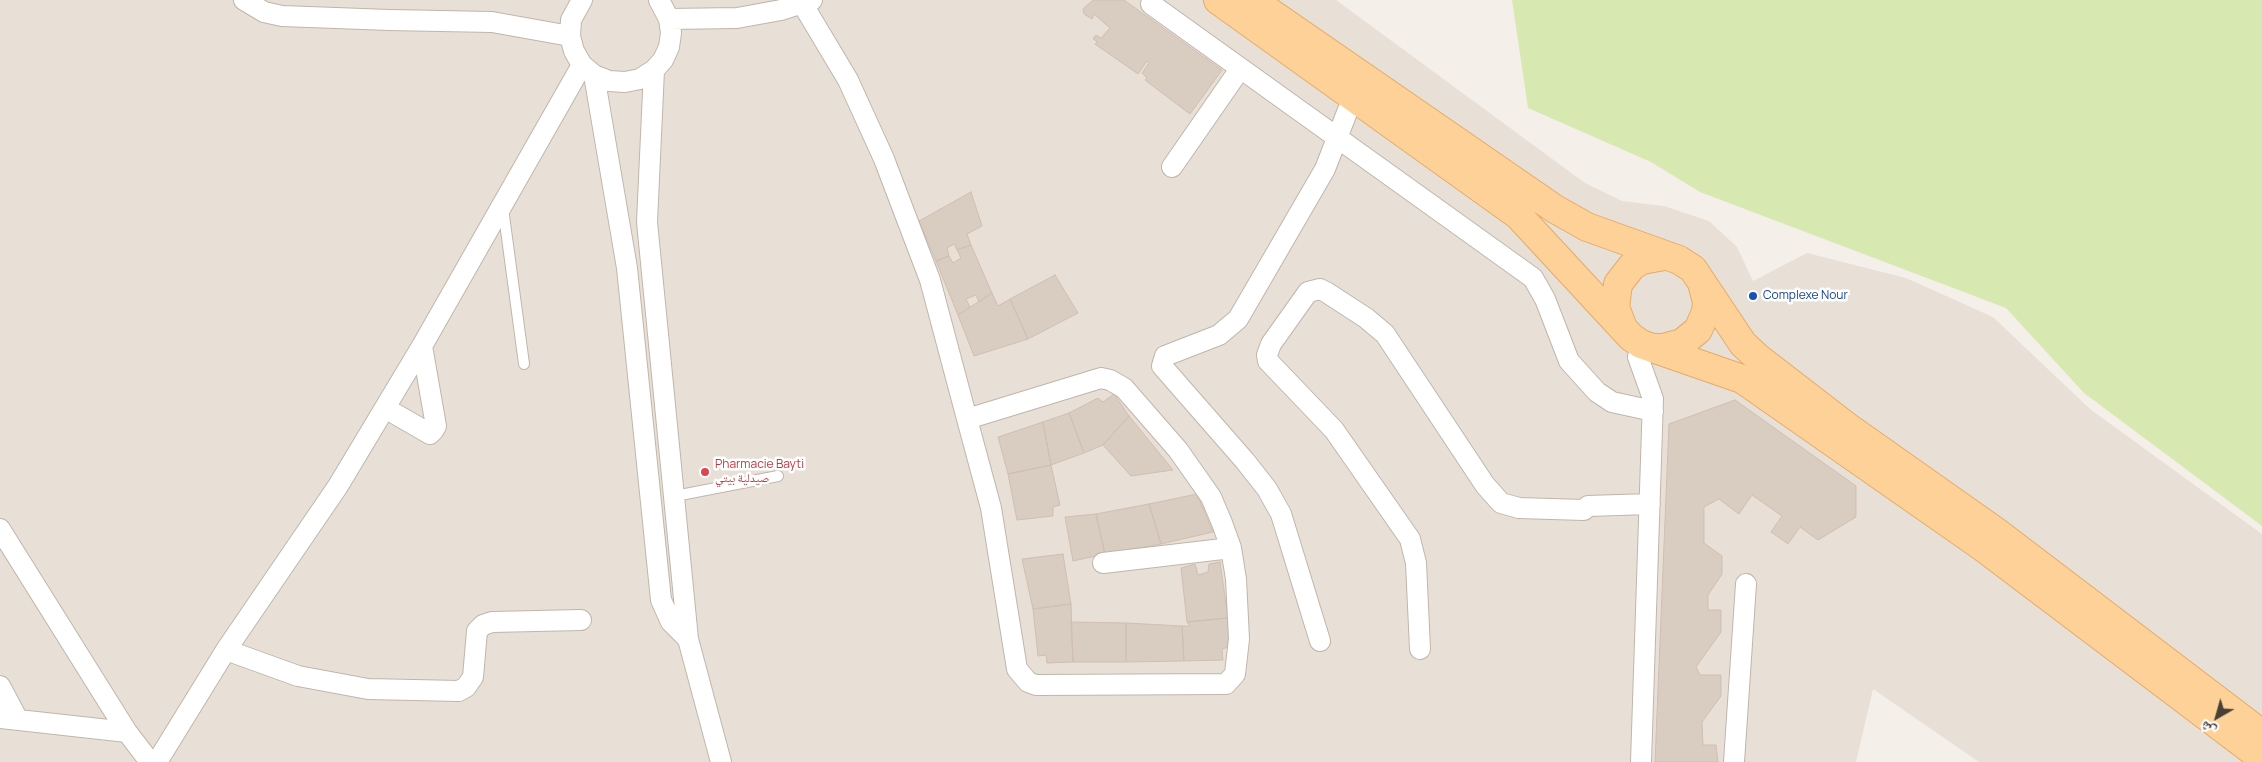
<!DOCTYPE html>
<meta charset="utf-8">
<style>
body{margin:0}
#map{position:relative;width:2262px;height:762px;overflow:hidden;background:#f4efe9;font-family:Manrope,"Noto Naskh Arabic",sans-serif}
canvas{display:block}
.north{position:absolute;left:2192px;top:692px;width:50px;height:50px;-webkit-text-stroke:4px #fff;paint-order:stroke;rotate:218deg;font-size:14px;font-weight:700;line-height:20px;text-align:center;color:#483f37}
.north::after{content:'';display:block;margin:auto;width:18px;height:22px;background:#483f37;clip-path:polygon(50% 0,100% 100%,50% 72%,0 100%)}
</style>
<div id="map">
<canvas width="2262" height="762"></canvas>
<div class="north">ش</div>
</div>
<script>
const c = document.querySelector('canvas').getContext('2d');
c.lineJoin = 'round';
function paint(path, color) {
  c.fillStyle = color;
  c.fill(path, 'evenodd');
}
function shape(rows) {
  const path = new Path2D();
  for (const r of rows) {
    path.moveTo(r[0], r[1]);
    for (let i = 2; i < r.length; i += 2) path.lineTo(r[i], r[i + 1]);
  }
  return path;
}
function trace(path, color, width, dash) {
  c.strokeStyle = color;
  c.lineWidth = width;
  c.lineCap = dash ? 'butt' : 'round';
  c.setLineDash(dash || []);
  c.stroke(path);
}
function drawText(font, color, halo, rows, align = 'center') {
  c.font = font + ' Manrope,"Noto Naskh Arabic",sans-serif';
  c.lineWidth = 5;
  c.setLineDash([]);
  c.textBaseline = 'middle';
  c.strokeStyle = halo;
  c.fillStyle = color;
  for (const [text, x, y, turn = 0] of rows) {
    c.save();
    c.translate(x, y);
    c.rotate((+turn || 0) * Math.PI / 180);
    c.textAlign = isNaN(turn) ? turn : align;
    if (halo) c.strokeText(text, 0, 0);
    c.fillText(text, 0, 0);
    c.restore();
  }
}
paint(shape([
 [0,0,1336,0,1585,183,1622,201,1664,206,1709,221,1737,247,1753,281,1807,253,1906,278,1993,317,2090,409,2262,534,2262,762,1979,762,1873,689,1856,762,0,762]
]), '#e8e0d7');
paint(shape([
 [1512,0,2262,0,2262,526,2084,393,2006,308,1700,192,1651,162,1528,108]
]), '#d8e8b1');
const building = shape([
 [1093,0,1124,0,1222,70,1190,114,1145,80,1147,78,1142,73,1149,63,1147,61,1138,74,1095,44,1098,42,1093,39,1096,35,1101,38,1110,28,1094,14,1092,19,1084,14,1083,9,1093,0],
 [971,192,982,226,967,234,971,245,957,250,954,244,947,248,949,256,936,261,919,221,971,192],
 [971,245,992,293,979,302,976,295,966,299,970,307,958,315,936,261,949,256,953,263,961,258,957,250,971,245],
 [1055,275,1078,313,1028,339,1010,299,1055,275],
 [992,293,998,306,1010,299,1028,339,974,356,958,315,992,293],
 [1114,394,1129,416,1103,445,1084,453,1069,413,1098,398,1103,402,1114,394],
 [1735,400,1856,486,1856,517,1818,540,1800,527,1788,544,1771,532,1782,516,1752,495,1739,514,1719,499,1704,507,1704,543,1722,556,1722,574,1708,595,1708,610,1721,610,1721,632,1696,667,1700,675,1721,675,1721,696,1702,722,1703,745,1716,745,1718,762,1655,762,1669,424,1735,400],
 [1069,413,1084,453,1051,465,1043,422,1069,413],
 [1129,416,1173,470,1131,476,1103,445,1129,416],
 [1043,422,1051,465,1008,474,998,437,1043,422],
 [1051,465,1060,505,1053,507,1053,516,1017,520,1008,474,1051,465],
 [1197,494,1213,532,1161,544,1149,504,1197,494],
 [1149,504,1161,544,1105,554,1096,514,1149,504],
 [1096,514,1105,554,1073,561,1065,517,1096,514],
 [1063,554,1071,604,1033,609,1022,559,1063,554],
 [1220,562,1228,618,1187,622,1181,568,1195,564,1198,575,1208,572,1209,564,1220,562],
 [1071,604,1073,662,1047,663,1046,655,1038,656,1033,609,1071,604],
 [1228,618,1229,647,1222,649,1223,660,1184,661,1182,626,1190,626,1187,622,1228,618],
 [1071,622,1126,623,1126,662,1073,662,1071,622],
 [1126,623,1182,626,1184,661,1126,662,1126,623]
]);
paint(building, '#d9ccc1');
trace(building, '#d1bfb1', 1);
const lane = shape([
 [503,208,524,364],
 [675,496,778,476]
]);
const street = shape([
 [244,0,264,12,282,16,389,20,492,22,570,36],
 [582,0,571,20,570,36,574,51,582,65,594,75,609,81,625,82,640,79,654,70,663,60,669,47,671,33,669,19,659,0],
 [802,3,848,80,884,159,930,280,967,419],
 [1151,4,1533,278,1545,299,1569,361,1597,392,1612,402,1653,411],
 [669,19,737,18,781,10,812,0],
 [654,70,647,222,688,639,721,762],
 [594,75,627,268,661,600,671,622,688,639],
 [1172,167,1240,69],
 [1101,378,1110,380,1124,388,1178,450,1211,497,1222,523,1231,548,1236,579,1239,639,1235,674,1226,684,1036,685,1028,682,1017,669,991,508,967,419,1101,378],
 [385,408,430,434,433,431,436,426,422,346],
 [0,529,127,732,150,762],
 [1103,563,1231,548],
 [1320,641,1281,514,1267,489,1245,461,1162,366,1165,356,1219,335,1238,319,1325,169,1353,97],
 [1420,649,1416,563,1410,539,1334,430,1268,361,1267,355,1271,344,1308,292,1320,289,1326,292,1366,318,1385,334,1485,485,1501,503,1519,508,1584,510,1588,506,1650,504],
 [226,650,298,676,368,689,459,691,466,687,473,677,477,631,483,625,492,622,581,620],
 [0,686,18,720],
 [0,718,127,732],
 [157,762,226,650,338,486,422,346,582,65],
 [1641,762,1653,399,1638,357,1641,344],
 [1734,762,1746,584]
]);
const primary = shape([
 [1218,0,1518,215,1631,337,1641,344,1742,379,1984,548,2262,758],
 [1252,0,1555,209,1587,227,1679,260,1693,269,1743,344,1757,357,1849,428,1995,531,2262,734],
 [1623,328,1615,307,1618,284,1632,266,1642,260,1664,256],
 [1653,348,1663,348,1682,343,1698,330,1706,312,1707,302,1702,283]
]);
trace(lane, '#c0b5ab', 12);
trace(street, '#c0b5ab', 22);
trace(primary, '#e4ab67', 30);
trace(lane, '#fff', 10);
trace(street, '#fff', 20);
trace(primary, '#fed198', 28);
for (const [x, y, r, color] of [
 [1753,296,5,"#1a4fb4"],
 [705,472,5,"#e0444e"]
]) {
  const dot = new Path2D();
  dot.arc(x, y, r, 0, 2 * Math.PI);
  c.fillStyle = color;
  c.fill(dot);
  trace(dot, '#fff', 2);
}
drawText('12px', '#164399', '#fff', [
 ["Complexe Nour",1763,296]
], 'left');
drawText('12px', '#be3a42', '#fff', [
 ["Pharmacie Bayti",715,465],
 ["صيدلية بيتي",715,479]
], 'left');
</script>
